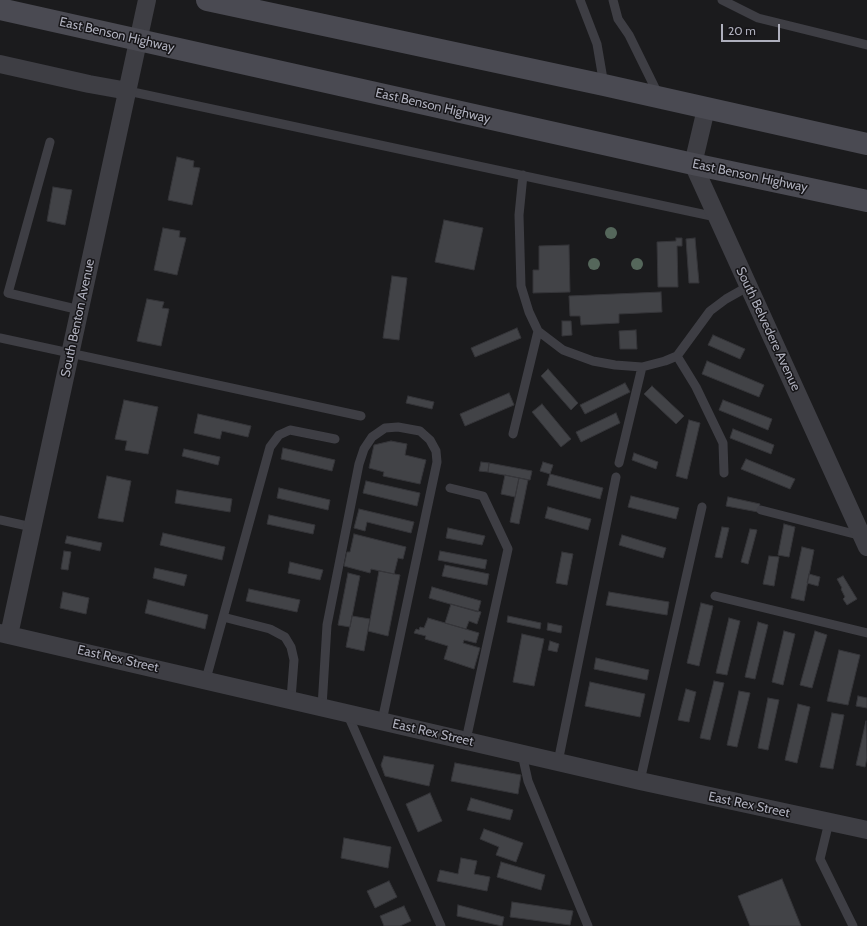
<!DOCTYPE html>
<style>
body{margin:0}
#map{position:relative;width:867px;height:926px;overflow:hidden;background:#1b1b1d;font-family:Cabin,sans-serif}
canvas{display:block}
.scale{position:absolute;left:721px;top:24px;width:59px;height:18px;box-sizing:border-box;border:2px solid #aeafbc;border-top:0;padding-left:5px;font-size:12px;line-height:14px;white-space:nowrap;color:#aeafbc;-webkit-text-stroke:3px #161518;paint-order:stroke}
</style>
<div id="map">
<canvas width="867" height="926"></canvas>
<div class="scale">20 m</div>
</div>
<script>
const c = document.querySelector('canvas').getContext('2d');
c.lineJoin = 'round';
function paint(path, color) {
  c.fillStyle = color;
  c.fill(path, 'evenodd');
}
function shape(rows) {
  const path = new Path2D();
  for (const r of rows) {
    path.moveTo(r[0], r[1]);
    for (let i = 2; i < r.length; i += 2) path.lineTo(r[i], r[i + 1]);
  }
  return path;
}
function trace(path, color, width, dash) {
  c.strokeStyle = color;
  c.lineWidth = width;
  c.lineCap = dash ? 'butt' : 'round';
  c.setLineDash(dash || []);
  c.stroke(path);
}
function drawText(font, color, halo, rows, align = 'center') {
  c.font = font + ' Cabin,sans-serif';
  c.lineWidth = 3;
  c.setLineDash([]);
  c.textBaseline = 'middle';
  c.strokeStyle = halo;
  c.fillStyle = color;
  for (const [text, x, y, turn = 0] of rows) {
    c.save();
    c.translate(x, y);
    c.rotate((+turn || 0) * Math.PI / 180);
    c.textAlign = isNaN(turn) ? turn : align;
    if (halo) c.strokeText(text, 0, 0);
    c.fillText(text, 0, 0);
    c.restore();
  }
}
const building = shape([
 [177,157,194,161,193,167,200,168,192,205,168,200,177,157],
 [53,187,72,190,65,225,47,221,53,187],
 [444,220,483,228,474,270,435,262,444,220],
 [163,228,180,231,179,237,186,238,177,275,154,270,163,228],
 [676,238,682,238,682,246,677,246,678,287,658,287,657,242,676,241,676,238],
 [695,238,699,283,689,283,686,239,695,238],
 [569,245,570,292,533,293,533,270,539,270,539,246,569,245],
 [392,276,407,278,399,340,383,338,392,276],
 [661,292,662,312,619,314,619,323,581,325,580,316,570,316,569,296,661,292],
 [147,299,164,302,162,308,169,309,161,346,137,341,147,299],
 [562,321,571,321,572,335,562,336,562,321],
 [517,328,521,338,475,357,471,348,517,328],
 [636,330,637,349,620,349,619,331,636,330],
 [713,335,745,349,740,359,708,345,713,335],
 [707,361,764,385,759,397,702,374,707,361],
 [548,369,578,403,571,410,541,376,548,369],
 [625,383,630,392,585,414,580,405,625,383],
 [652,386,684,416,676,424,644,394,652,386],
 [509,393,514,405,465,426,460,414,509,393],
 [408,396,434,402,432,409,406,403,408,396],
 [124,400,158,407,148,454,125,450,127,441,115,439,124,400],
 [723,400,772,419,768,430,719,410,723,400],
 [542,404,571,439,561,447,532,412,542,404],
 [616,413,620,423,581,442,576,432,616,413],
 [198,414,251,426,248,437,222,431,220,439,194,433,198,414],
 [689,420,700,423,687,479,676,476,689,420],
 [733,429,774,445,771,454,730,438,733,429],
 [391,441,407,444,405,455,426,460,420,484,383,476,384,472,369,468,374,445,391,441],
 [283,448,335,460,332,471,281,459,283,448],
 [184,449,220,457,218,465,182,456,184,449],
 [634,453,658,462,656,469,632,460,634,453],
 [746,459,795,479,790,489,741,469,746,459],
 [481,462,489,463,488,472,479,471,481,462],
 [543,462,553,465,550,474,540,471,543,462],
 [489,463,532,471,530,480,488,472,489,463],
 [550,474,603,488,600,499,547,485,550,474],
 [505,475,519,478,515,497,501,494,505,475],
 [107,476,131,481,123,522,98,518,107,476],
 [519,478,528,480,519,524,510,522,519,478],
 [366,481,420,493,417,506,363,493,366,481],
 [279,488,330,500,328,510,277,498,279,488],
 [177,490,232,499,230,512,175,503,177,490],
 [631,496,679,508,676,519,628,507,631,496],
 [728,497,760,504,758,512,726,506,728,497],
 [548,507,591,519,588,530,545,518,548,507],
 [359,509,414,522,411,533,367,522,365,531,354,528,359,509],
 [269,515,315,525,313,534,267,524,269,515],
 [784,524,795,527,789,557,778,555,784,524],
 [722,527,729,528,722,558,715,557,722,527],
 [448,528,485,536,482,545,446,538,448,528],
 [750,529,757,530,748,564,741,562,750,529],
 [163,533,225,547,222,560,160,545,163,533],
 [354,534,406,547,403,559,398,558,394,574,371,569,370,573,344,566,347,552,350,552,354,534],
 [622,535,666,548,663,558,619,545,622,535],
 [67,536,102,543,100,551,65,543,67,536],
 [802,547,814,550,804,601,791,598,802,547],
 [64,551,71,552,68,570,61,569,64,551],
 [440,551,487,560,485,569,438,560,440,551],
 [562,552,573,554,567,585,556,583,562,552],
 [769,556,779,557,774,586,763,584,769,556],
 [290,562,323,570,320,580,288,573,290,562],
 [445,565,489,574,487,585,442,576,445,565],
 [155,568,187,575,184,586,153,578,155,568],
 [379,571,400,575,388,636,368,631,379,571],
 [348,573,360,576,350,627,338,625,348,573],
 [809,574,820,577,818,586,807,583,809,574],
 [843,576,857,599,847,605,843,599,845,597,841,589,842,588,837,579,843,576],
 [432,587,481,601,478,612,429,598,432,587],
 [249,589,300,600,297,612,246,601,249,589],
 [63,592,89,598,86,614,60,608,63,592],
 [609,592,669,602,667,615,606,605,609,592],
 [148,600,208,615,205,629,145,613,148,600],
 [701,603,713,606,699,666,687,663,701,603],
 [451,604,481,612,477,624,469,621,466,629,445,623,451,604],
 [352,616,370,619,364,651,346,647,352,616],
 [508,616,541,623,540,629,507,622,508,616],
 [428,618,479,633,476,643,464,640,463,643,480,648,474,669,444,659,448,646,425,639,426,636,414,633,416,629,419,630,420,627,424,628,428,618],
 [729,618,740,621,727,675,716,673,729,618],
 [758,622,768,625,755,679,745,677,758,622],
 [548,623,562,626,561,633,547,630,548,623],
 [784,631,795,634,783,685,772,682,784,631],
 [815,631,827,635,812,688,800,685,815,631],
 [522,634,544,639,534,686,513,682,522,634],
 [550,641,559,644,557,652,548,650,550,641],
 [839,650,860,655,848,705,827,701,839,650],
 [596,658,649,670,647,680,594,669,596,658],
 [714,681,724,683,710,740,700,738,714,681],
 [590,682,645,694,640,717,585,706,590,682],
 [686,689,696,692,689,722,678,720,686,689],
 [739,691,750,693,737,747,727,745,739,691],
 [858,696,867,698,867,708,856,706,858,696],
 [768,698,779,700,768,750,758,748,768,698],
 [798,704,810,707,797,763,785,760,798,704],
 [832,713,844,715,833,769,820,767,832,713],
 [866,721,867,758,865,767,856,765,866,721],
 [384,756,434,765,429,786,385,776,381,765,384,756],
 [455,763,521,775,518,794,451,781,455,763],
 [430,793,442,821,418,832,406,804,430,793],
 [471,798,513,810,510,820,467,810,471,798],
 [484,829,523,843,516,862,496,855,499,847,480,839,484,829],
 [344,838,391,847,388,868,341,858,344,838],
 [461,858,477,861,474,874,490,877,487,891,437,881,440,870,458,874,461,858],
 [501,862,545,875,541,890,497,877,501,862],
 [782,879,801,926,750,926,738,896,782,879],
 [389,881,397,897,375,908,367,891,389,881],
 [512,902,573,911,570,925,510,917,512,902],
 [458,905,504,917,502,926,457,916,458,905],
 [404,906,411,921,400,926,384,926,380,916,404,906]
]);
paint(building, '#424347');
trace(building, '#353539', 1);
trace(shape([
 [580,0,597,44,604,85],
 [613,0,618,19,629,35,659,96],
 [722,0,758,18,867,45],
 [128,91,716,217],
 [50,142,8,293,80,310],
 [523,175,519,215,521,286,529,312,538,331,563,350,593,361,615,365,642,367,665,361,677,356,710,311,726,299,749,286],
 [0,338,361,416],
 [677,356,696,387,723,443,724,473],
 [513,434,538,331],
 [619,463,642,367],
 [450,488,483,496,508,549,466,740],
 [761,510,862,536],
 [0,520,32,527],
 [715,596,867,633],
 [223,617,270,629,285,637,291,647,294,660,291,699],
 [206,679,270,447,279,435,290,430,335,439],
 [322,707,327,625,359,464,364,449,372,437,385,428,398,427,420,431,430,440,436,451,437,462,382,721],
 [347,713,441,926],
 [522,754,528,781,588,926],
 [558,762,616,477],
 [640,781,702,507],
 [829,822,820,859,853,926]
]), '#3e3e44', 9);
trace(shape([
 [0,64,89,84,128,91],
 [706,109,693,164,867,547],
 [0,633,640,781,867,830],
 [9,635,147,0]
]), '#3e3e44', 18);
trace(shape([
 [207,0,604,85,867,144],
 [0,9,693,164,867,201]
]), '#4a4a52', 22);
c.fillStyle = '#55675b';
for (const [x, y] of [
 [611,233],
 [594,264],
 [637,264]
]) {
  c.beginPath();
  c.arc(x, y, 6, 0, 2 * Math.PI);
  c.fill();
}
drawText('13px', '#aeafbc', '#161518', [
 ["East Benson Highway",117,35,13],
 ["East Benson Highway",433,106,13],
 ["East Benson Highway",750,176,12],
 ["South Benton Avenue",78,318,-78],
 ["South Belvedere Avenue",768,329,65],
 ["East Rex Street",118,659,13],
 ["East Rex Street",433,733,13],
 ["East Rex Street",749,805,12]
]);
</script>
